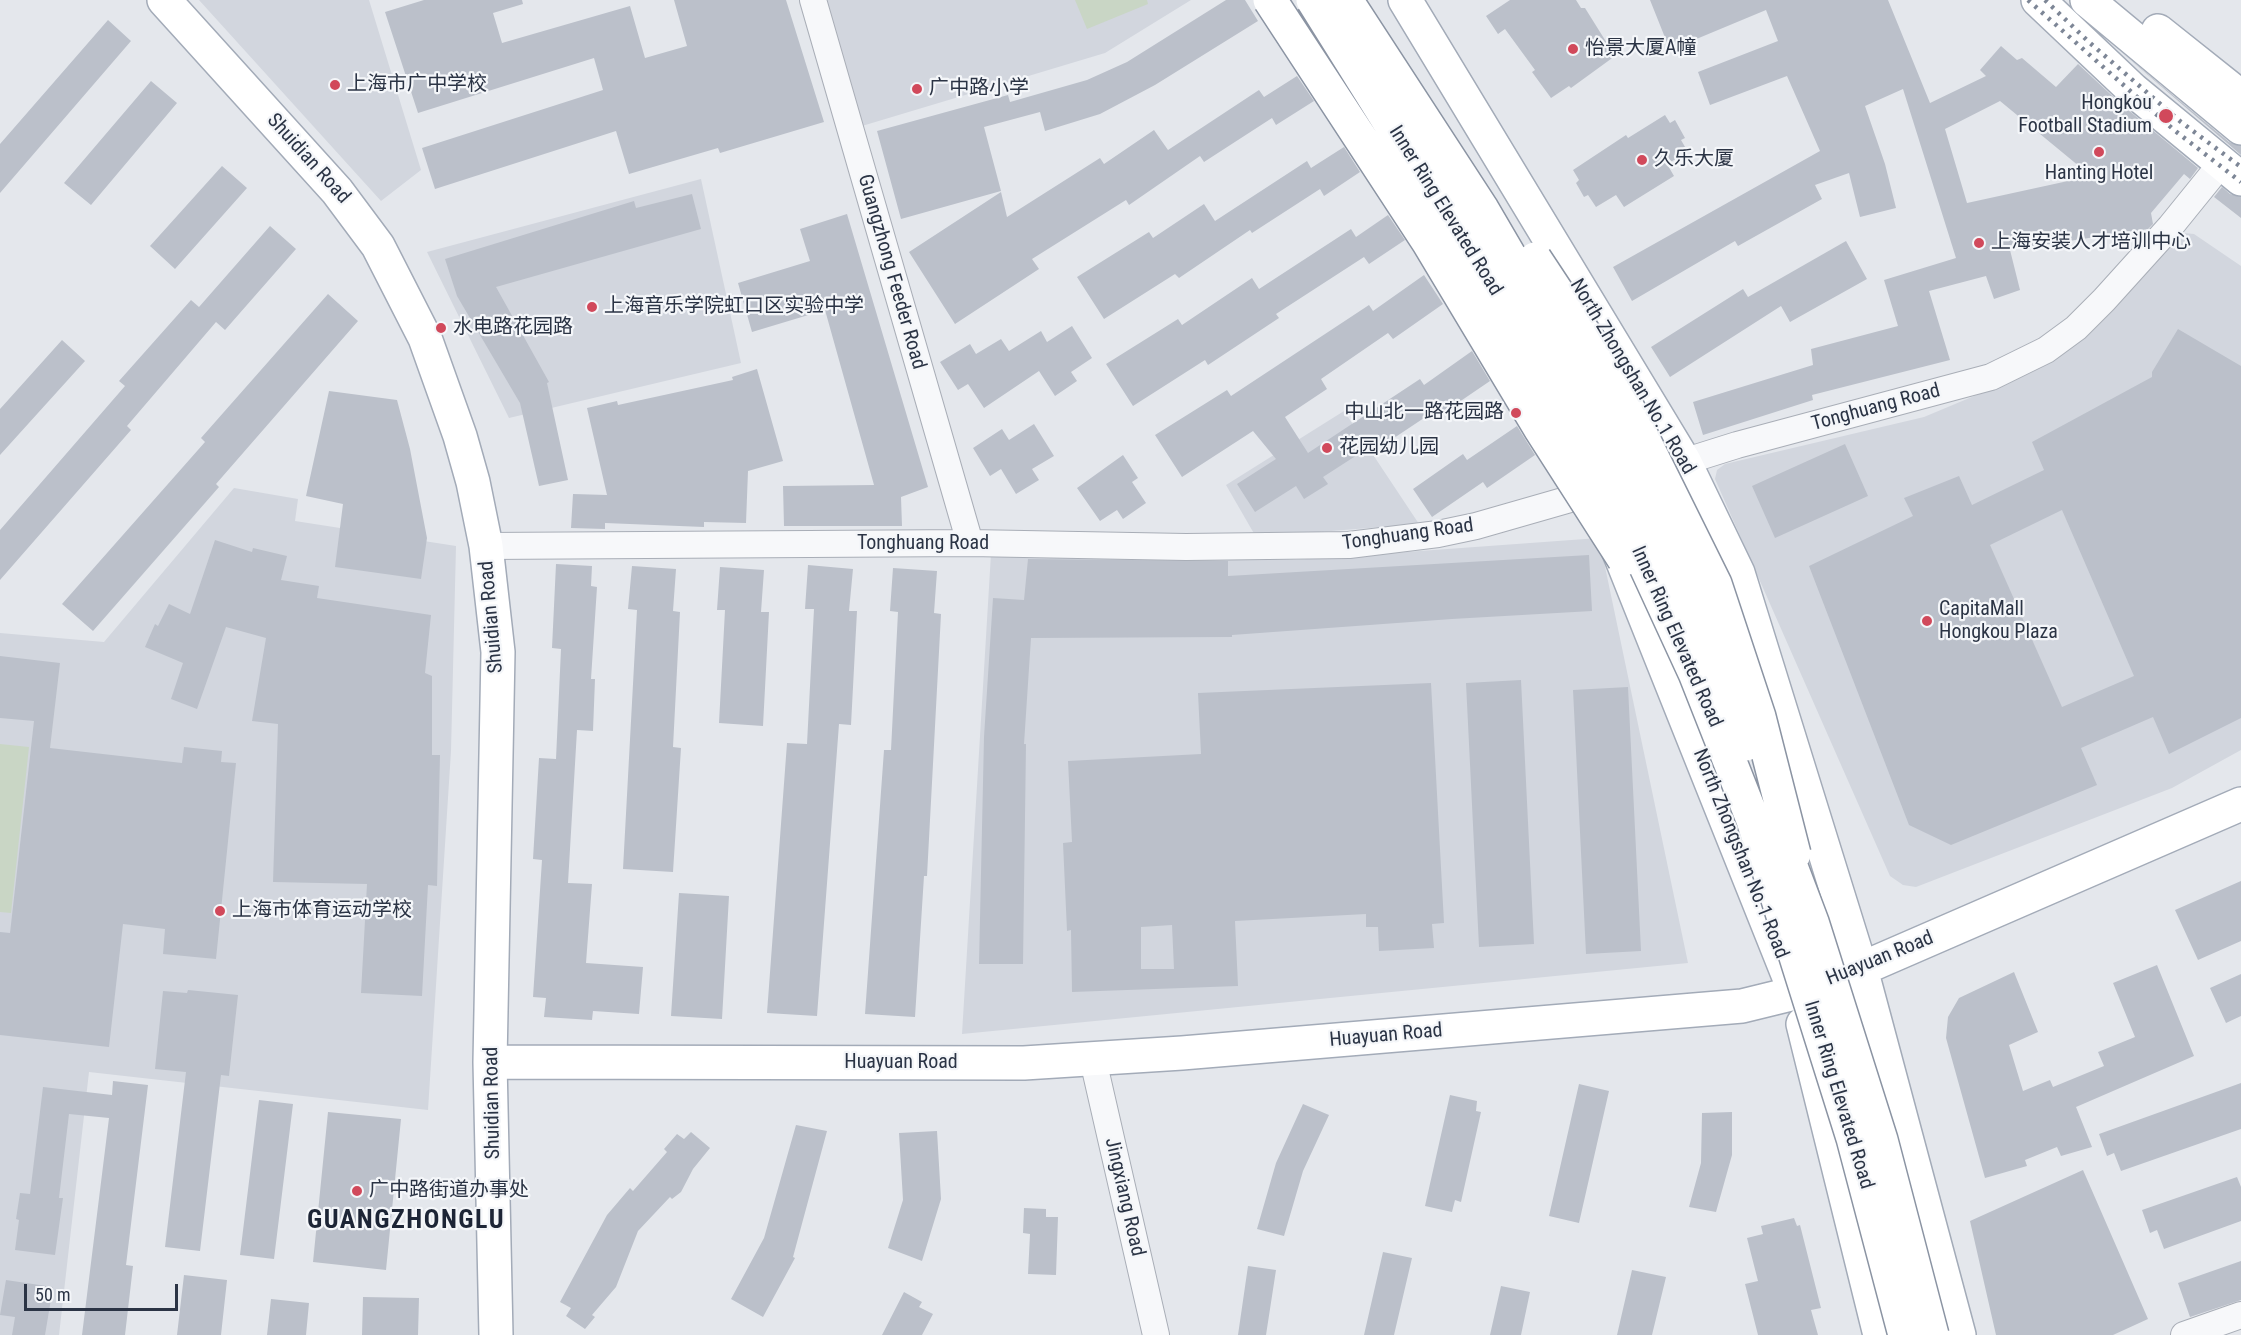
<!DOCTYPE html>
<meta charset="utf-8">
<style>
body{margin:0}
#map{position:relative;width:2241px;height:1335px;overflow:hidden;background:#e4e7ec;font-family:"Roboto Condensed",sans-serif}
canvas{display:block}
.scale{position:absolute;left:24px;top:1284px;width:154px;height:27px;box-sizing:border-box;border:3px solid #2b3445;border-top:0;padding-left:8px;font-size:18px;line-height:21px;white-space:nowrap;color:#2b3445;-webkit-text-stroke:4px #f4f6f9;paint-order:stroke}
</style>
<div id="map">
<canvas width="2241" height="1335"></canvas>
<div class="scale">50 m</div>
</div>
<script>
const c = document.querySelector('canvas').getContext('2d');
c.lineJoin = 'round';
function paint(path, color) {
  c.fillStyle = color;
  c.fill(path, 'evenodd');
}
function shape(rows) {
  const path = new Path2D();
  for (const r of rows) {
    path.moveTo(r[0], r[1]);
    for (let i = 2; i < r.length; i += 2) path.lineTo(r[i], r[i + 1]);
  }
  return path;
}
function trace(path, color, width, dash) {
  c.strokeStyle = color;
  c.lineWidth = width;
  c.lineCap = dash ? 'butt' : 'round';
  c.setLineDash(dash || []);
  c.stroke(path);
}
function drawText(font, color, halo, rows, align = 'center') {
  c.font = font + ' "Roboto Condensed","Noto Sans SC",sans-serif';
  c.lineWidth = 4.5;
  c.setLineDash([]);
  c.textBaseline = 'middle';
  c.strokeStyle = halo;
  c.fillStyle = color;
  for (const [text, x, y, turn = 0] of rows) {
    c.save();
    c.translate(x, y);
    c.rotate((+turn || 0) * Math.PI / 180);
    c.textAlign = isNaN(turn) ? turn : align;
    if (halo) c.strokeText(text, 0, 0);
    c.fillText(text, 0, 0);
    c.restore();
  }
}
paint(shape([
 [199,0,369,0,421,170,381,201],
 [825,0,1191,0,1105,53,862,126],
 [701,179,741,363,509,418,427,252],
 [2184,233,2194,234,2241,266,2241,750,2172,788,1916,887,1903,885,1890,876,1715,479,1717,470,1725,464,1924,417,2034,371,2058,355,2173,237],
 [1344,411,1419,524,1256,537,1226,485],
 [234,488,298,499,295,521,456,546,451,751,428,1110,89,1072,59,1335,0,1335,0,633,104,642],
 [1599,538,1688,963,962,1034,991,554,1296,560]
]), '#d2d6de');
paint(shape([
 [1075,0,1147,0,1148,4,1087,29],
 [0,744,29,747,11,913,0,912]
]), '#c9d6c5');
paint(shape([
 [424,0,522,0,523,4,493,13,502,43,630,6,645,58,687,46,674,0,786,0,824,122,720,153,718,148,629,174,616,131,435,189,422,148,603,90,594,58,418,113,385,12],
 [1226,0,1245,0,1258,21,1155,85,1100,114,1045,131,1040,112,984,127,1001,191,901,219,877,131,1008,95,1010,102,1087,80,1127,62],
 [1510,0,1576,0,1581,8,1585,8,1615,56,1571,88,1569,86,1551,98,1532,72,1535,70,1505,29,1498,34,1486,16],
 [1650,0,1888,0,1930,103,1986,76,1980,70,2001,46,2017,60,2022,58,2056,87,2078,64,2121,104,2198,168,2190,179,2184,174,2151,213,2153,224,2148,229,2010,250,2020,290,1994,299,1986,276,1929,291,1950,360,1812,395,1813,400,1703,435,1693,402,1813,365,1811,349,1898,326,1884,280,1956,258,1903,89,1865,106,1885,164,1896,208,1860,217,1849,173,1815,185,1822,199,1738,246,1735,241,1632,301,1613,267,1820,151,1787,76,1710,105,1698,72,1778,41,1766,10,1670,50],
 [2000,101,2091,176,1967,203,1945,129],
 [108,20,131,41,0,193,0,144],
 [2120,51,2229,142,2241,146,2241,155],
 [1297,76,1314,101,1276,125,1272,118,1204,162,1200,156,1129,205,1126,200,1032,259,1039,269,955,324,909,252,1001,192,1007,217,1100,158,1104,164,1154,130,1168,150,1259,90,1264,97],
 [151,81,177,103,91,205,64,183],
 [1665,115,1670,123,1675,120,1685,138,1681,140,1688,152,1667,164,1674,176,1624,207,1616,195,1596,207,1588,195,1584,197,1576,183,1579,180,1573,170,1626,135,1628,138],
 [1344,147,1360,172,1324,196,1320,189,1252,233,1250,230,1179,278,1175,274,1104,319,1077,277,1149,232,1153,238,1204,204,1215,221,1307,161,1311,168],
 [222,166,247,188,175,269,150,246],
 [2222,187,2230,194,2241,197,2241,218,2214,197],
 [692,194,701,229,496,287,549,382,547,383,568,480,539,486,520,403,457,296,445,259,634,201,636,208],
 [847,214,928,487,901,497,902,526,784,526,783,486,874,485,825,310,752,332,738,283,810,261,800,229],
 [1388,215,1405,240,1369,264,1364,257,1276,314,1279,318,1208,365,1205,360,1133,406,1106,364,1178,319,1182,325,1252,278,1259,289,1351,229,1356,237],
 [270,226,296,249,225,330,216,322,127,426,131,430,0,580,0,530,125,386,119,381,191,300,199,307],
 [1846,241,1867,279,1790,322,1781,306,1670,377,1651,347,1743,289,1748,297],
 [1424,275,1443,304,1393,339,1388,333,1321,379,1327,389,1285,417,1308,453,1420,379,1424,385,1472,351,1490,381,1443,413,1439,408,1388,442,1385,437,1323,477,1328,484,1304,499,1296,486,1255,512,1237,484,1276,459,1253,431,1182,477,1155,435,1227,390,1231,396,1369,305,1373,311],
 [328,294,358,321,216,484,219,487,93,631,62,604,205,442,201,438],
 [1072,326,1092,358,1071,372,1077,381,1055,396,1039,371,984,408,968,384,958,390,940,362,970,344,976,354,1001,339,1009,351,1041,331,1047,342],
 [2178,329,2241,366,2241,718,2169,754,2153,717,2081,748,2097,785,1951,845,1909,825,1809,566,1913,516,1904,498,1959,476,1972,505,2044,470,2032,442,2152,377,2152,372],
 [2062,510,2134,676,2062,707,1990,545],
 [62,340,85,361,0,455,0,409],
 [757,369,783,461,748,471,746,523,704,522,704,527,605,523,605,529,571,528,573,494,607,495,587,408,617,401,618,405,733,380,732,377],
 [329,391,397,400,410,449,427,538,421,579,335,567,343,504,306,496],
 [1034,424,1054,456,1032,469,1039,480,1016,494,1001,469,990,476,973,448,1002,429,1009,440],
 [1517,426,1535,455,1487,488,1483,482,1432,517,1413,489,1463,454,1467,460],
 [1845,444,1868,496,1775,538,1752,486],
 [1123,455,1138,478,1132,482,1146,503,1123,519,1117,510,1100,521,1077,488],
 [215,540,252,552,253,548,287,556,281,580,319,586,317,598,431,615,425,673,432,676,432,755,440,755,437,886,428,885,422,996,361,993,367,884,273,882,278,724,252,721,266,638,226,627,197,709,171,699,183,663,145,647,155,624,158,626,169,604,190,614],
 [1589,555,1592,611,1452,619,1232,635,1232,637,1031,638,1024,744,1026,744,1023,964,979,964,984,737,993,598,1024,600,1028,559,1228,561,1228,576],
 [556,564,592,566,591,586,597,587,591,679,595,679,593,731,577,730,568,883,592,884,586,963,643,967,639,1014,593,1011,592,1020,544,1017,546,998,533,997,542,860,533,859,539,758,556,759,561,649,552,648],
 [808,565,853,569,849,611,857,611,851,725,839,724,817,1016,767,1013,787,743,807,744,814,609,805,609],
 [632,566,676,569,673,611,680,612,673,747,681,748,673,872,623,869,637,610,628,609],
 [720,567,764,570,761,612,769,612,763,726,719,723,725,610,717,610],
 [893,568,937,571,934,613,941,614,927,876,924,876,915,1017,865,1014,884,750,891,750,898,612,890,611],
 [0,656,60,663,50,748,182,763,184,747,222,751,221,762,236,763,216,959,163,954,165,929,123,924,109,1047,0,1035,0,932,10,933,34,721,0,718],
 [1521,680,1534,944,1479,947,1466,683],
 [1431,683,1444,923,1432,924,1434,948,1379,951,1378,927,1366,927,1366,914,1235,921,1238,986,1072,992,1071,930,1067,931,1063,843,1072,842,1068,761,1201,754,1198,693],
 [1172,925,1174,969,1141,969,1141,927],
 [1628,687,1641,951,1586,954,1573,690],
 [2241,881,2241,941,2198,960,2175,910],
 [679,893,729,896,722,1019,671,1016],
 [2157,965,2194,1056,2076,1107,2092,1147,2061,1156,2057,1147,2025,1160,2027,1166,1985,1178,1946,1038,1948,1017,1959,998,2014,972,2038,1032,2009,1045,2023,1091,2050,1080,2053,1087,2104,1066,2098,1052,2135,1037,2113,983],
 [2241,974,2241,1016,2226,1023,2210,988],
 [188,990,238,995,229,1076,221,1075,200,1251,165,1247,186,1072,155,1069,163,991,187,993],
 [113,1081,148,1085,126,1265,133,1266,125,1335,82,1335,109,1118,69,1114,59,1198,63,1198,55,1255,15,1250,19,1220,16,1219,20,1193,30,1194,43,1087,112,1095],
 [2241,1083,2241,1129,2121,1171,2114,1153,2107,1156,2099,1134],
 [1579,1084,1609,1091,1579,1223,1549,1216],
 [1450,1095,1477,1101,1476,1111,1481,1112,1461,1202,1455,1200,1452,1212,1425,1206],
 [259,1100,293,1104,274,1259,240,1255],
 [1303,1104,1329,1115,1303,1171,1284,1236,1257,1229,1276,1163],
 [328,1112,401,1119,386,1270,313,1262],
 [1732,1112,1732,1155,1716,1212,1689,1207,1701,1163,1702,1113],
 [796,1125,827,1131,793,1257,795,1258,763,1317,731,1299,764,1238],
 [937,1131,941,1199,922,1261,888,1248,903,1200,899,1133],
 [691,1132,710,1148,693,1169,681,1192,672,1199,670,1197,638,1231,616,1287,592,1315,595,1317,585,1329,566,1316,571,1308,560,1302,607,1215,630,1188,633,1191,667,1152,664,1149,677,1134,684,1139],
 [2083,1170,2148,1319,2113,1335,1996,1335,1970,1221],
 [2237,1177,2241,1187,2241,1221,2164,1249,2157,1230,2150,1233,2142,1210],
 [1024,1208,1046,1209,1046,1217,1058,1217,1056,1275,1028,1274,1030,1234,1023,1233],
 [1794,1218,1797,1226,1800,1225,1821,1308,1811,1310,1818,1335,1758,1335,1745,1284,1758,1281,1747,1238,1763,1234,1761,1226],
 [1383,1252,1412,1258,1394,1335,1364,1335],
 [2241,1261,2241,1300,2190,1317,2178,1283],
 [1248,1266,1276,1270,1266,1335,1238,1335],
 [1632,1270,1666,1277,1652,1335,1617,1335],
 [184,1275,227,1280,221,1335,177,1335],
 [6,1280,53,1287,45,1335,12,1335,15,1317,0,1315],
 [1501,1286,1530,1292,1521,1335,1490,1335],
 [904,1292,922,1302,919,1307,933,1314,922,1335,882,1335],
 [363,1297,419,1298,418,1335,362,1335],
 [271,1299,309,1303,306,1335,267,1335]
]), '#bbc0ca');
const minor = shape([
 [813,0,970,543],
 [1667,467,1737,445,1991,377,2046,350,2076,328,2104,300,2170,227,2221,164],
 [486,546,970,543,1186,547,1349,545,1438,534,1476,526,1598,491],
 [1093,1060,1156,1335],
 [2184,1335,2241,1315]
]);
const major = shape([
 [164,0,337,191,378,246,425,338,460,436,473,482,486,546,498,652,490,1062,496,1335],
 [1405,0,1684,461,1738,573,1861,969,1959,1335],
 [2038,0,2133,90,2241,179],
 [2087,0,2241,128],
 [2158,31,2241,97],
 [1611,532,1789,977],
 [1803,1024,1880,1335],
 [490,1062,1024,1063,1182,1053,1742,1006,1795,993,1861,969,2241,804]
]);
trace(minor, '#a9aeb7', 28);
trace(major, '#a3abb8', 36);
trace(minor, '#f7f8fa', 26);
trace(major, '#fff', 33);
trace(shape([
 [2028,0,2174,130,2241,182],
 [2045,0,2090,43,2181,122,2241,167]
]), '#7d8696', 4.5, [3, 6]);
const highwayBridge = shape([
 [1270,0,1429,243,1540,428,1624,559],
 [1313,0,1505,307,1601,469,1695,673,1753,820,1853,1138,1905,1335],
 [1346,0,1482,209,1624,452,1709,640,1746,744],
 [1535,259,1611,374,1715,584,1759,717,1794,854],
 [1778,832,1812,922,1881,1140,1932,1335]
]);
trace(highwayBridge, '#8b94a3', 36, []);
trace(highwayBridge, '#fff', 33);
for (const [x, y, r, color] of [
 [1573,49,6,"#d1495b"],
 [335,85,6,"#d1495b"],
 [917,89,6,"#d1495b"],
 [2166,116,8,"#d1495b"],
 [2099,152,6,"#d1495b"],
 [1642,160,6,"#d1495b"],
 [1979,243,6,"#d1495b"],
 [592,307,6,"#d1495b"],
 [441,328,6,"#d1495b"],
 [1516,413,6,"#d1495b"],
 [1327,448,6,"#d1495b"],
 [1927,621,6,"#d1495b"],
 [220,911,6,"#d1495b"],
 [357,1191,6,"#d1495b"]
]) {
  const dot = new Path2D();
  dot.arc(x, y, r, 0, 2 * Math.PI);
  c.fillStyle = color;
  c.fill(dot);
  trace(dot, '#f4f6f9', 2);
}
drawText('20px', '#2b3445', '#f4f6f9', [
 ["怡景大厦A幢",1585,49],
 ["上海市广中学校",347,85],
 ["广中路小学",929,89],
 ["Hongkou",2152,104,"right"],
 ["Football Stadium",2152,127,"right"],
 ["久乐大厦",1654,160],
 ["Hanting Hotel",2099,174,"center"],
 ["上海安装人才培训中心",1991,243],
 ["上海音乐学院虹口区实验中学",604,307],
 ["水电路花园路",453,328],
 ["中山北一路花园路",1504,413,"right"],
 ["花园幼儿园",1339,448],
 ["CapitaMall",1939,610],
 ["Hongkou Plaza",1939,633],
 ["上海市体育运动学校",232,911],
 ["广中路街道办事处",369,1191]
], 'left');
drawText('20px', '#2b3445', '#f4f6f9', [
 ["Shuidian Road",308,159,48],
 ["Inner Ring Elevated Road",1445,211,58],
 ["Guangzhong Feeder Road",891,272,74],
 ["North Zhongshan No.1 Road",1632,377,59],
 ["Tonghuang Road",1876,408,-15],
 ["Tonghuang Road",1408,535,-8],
 ["Tonghuang Road",923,544],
 ["Shuidian Road",492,617,-95],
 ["Inner Ring Elevated Road",1676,637,66],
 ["North Zhongshan No.1 Road",1740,854,68],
 ["Huayuan Road",1880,959,-22],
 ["Huayuan Road",1386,1036,-5],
 ["Huayuan Road",901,1063],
 ["Inner Ring Elevated Road",1838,1095,73],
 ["Shuidian Road",493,1103,-91],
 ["Jingxiang Road",1124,1197,77]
]);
c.letterSpacing = '1.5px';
drawText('bold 26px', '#1d2536', '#f4f6f9', [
 ["GUANGZHONGLU",406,1221]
]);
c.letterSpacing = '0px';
</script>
